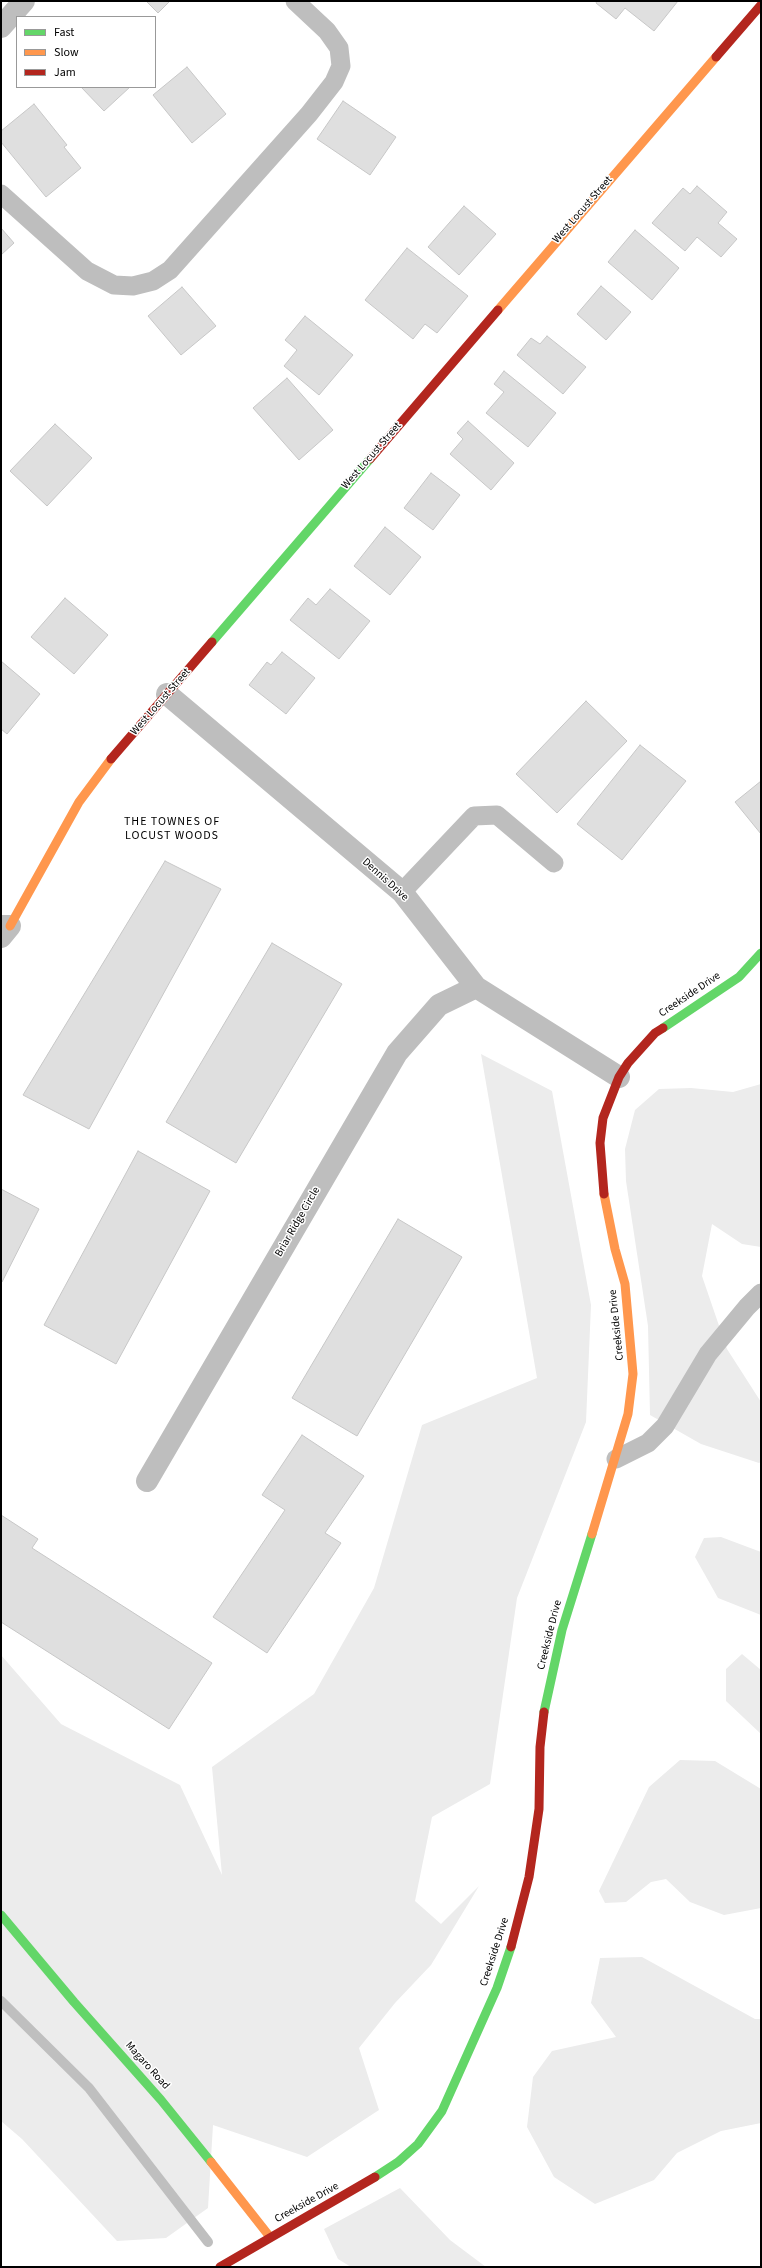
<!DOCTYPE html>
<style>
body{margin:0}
#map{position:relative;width:762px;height:2268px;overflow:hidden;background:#fff;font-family:"Source Sans 3",sans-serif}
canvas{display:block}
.frame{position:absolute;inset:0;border:2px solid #000;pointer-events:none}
.legend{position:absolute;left:16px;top:16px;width:140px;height:72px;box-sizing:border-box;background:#fff;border:1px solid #999;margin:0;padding:5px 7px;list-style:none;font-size:12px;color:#000}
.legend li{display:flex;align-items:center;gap:8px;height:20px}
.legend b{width:20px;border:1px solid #999}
</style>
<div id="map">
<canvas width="762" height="2268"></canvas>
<div class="frame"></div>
<ul class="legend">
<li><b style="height:5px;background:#63d668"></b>Fast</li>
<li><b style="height:5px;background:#ff974d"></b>Slow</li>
<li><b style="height:5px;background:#b3261e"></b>Jam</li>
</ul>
</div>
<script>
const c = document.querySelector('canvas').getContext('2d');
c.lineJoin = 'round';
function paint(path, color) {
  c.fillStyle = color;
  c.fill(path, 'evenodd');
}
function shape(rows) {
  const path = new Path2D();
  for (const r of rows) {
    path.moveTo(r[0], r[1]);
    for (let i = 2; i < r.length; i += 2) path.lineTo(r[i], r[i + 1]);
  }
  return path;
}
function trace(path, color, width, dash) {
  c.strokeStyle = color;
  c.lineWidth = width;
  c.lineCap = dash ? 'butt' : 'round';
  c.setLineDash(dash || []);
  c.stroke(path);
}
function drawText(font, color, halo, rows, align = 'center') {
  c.font = font + ' "Source Sans 3",sans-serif';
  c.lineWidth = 3;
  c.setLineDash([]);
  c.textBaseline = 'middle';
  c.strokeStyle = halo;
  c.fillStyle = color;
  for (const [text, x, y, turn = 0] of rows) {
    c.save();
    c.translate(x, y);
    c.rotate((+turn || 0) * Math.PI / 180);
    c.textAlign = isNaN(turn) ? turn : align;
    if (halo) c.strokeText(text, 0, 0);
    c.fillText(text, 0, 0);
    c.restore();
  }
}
paint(shape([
 [481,1054,552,1091,591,1305,586,1422,517,1598,490,1784,432,1817,415,1901,441,1924,479,1886,431,1965,395,2003,359,2048,379,2110,307,2157,213,2125,208,2208,166,2238,117,2241,22,2139,1,2121,1,1655,61,1724,180,1785,222,1875,212,1767,314,1694,374,1588,422,1425,537,1378],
 [761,1084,761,1247,742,1244,712,1224,702,1276,727,1349,761,1402,761,1462,759,1463,701,1444,650,1415,648,1326,626,1181,625,1149,635,1110,659,1089,691,1088,733,1092],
 [721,1537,761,1552,761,1615,718,1598,695,1557,704,1538],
 [742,1654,761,1670,761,1734,726,1701,726,1669],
 [680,1760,715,1761,761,1789,761,1908,724,1915,690,1902,666,1879,651,1882,626,1902,605,1903,599,1891,649,1787],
 [642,1957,755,2019,761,2019,761,2123,721,2131,677,2153,654,2180,595,2204,554,2177,527,2127,533,2077,552,2051,616,2037,591,2003,600,1958],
 [400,2188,450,2240,486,2267,351,2267,338,2259,324,2229]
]), '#ececec');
trace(shape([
 [1,2001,89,2088,208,2242]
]), '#bfbfbf', 10);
const building = shape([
 [146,1,170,1,158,13,146,1],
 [597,1,678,1,654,31,625,8,616,19,596,3,597,1],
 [187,67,226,114,192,143,153,95,187,67],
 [81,87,130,87,104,111,81,87],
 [343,101,396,137,370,175,317,139,343,101],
 [34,104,67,145,64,147,81,168,46,197,1,142,1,131,34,104],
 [697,186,727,212,718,223,737,239,721,257,697,237,685,251,652,223,683,188,690,194,697,186],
 [464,206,496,234,459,275,428,247,464,206],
 [1,228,14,243,1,255,1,228],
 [635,230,679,268,652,300,608,262,635,230],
 [407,248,468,296,437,333,425,324,413,339,365,300,407,248],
 [601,286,631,312,606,340,577,314,601,286],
 [182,287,216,326,181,355,148,316,182,287],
 [305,316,353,355,319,395,284,366,297,350,285,340,305,316],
 [547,336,586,367,563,394,517,355,531,338,540,344,547,336],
 [504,371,556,413,528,447,486,413,504,392,494,384,504,371],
 [287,378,333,430,299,460,253,408,287,378],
 [468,421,514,463,491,490,450,454,463,439,457,433,468,421],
 [55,424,92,458,47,506,10,471,55,424],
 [431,473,460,495,433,530,404,508,431,473],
 [385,527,421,557,390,595,354,566,385,527],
 [330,589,370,621,339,659,290,620,308,598,316,605,330,589],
 [65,598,108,635,74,674,31,637,65,598],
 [282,652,315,678,286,714,249,685,267,662,271,665,282,652],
 [1,661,40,694,7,734,1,729,1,661],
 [586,701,627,741,557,813,516,774,586,701],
 [640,745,686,781,622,860,577,824,640,745],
 [761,781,761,834,735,802,761,781],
 [165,861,221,889,89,1129,23,1095,165,861],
 [272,943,342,984,236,1163,166,1122,272,943],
 [138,1151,210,1191,116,1364,44,1325,138,1151],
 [1,1189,39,1209,2,1282,1,1281,1,1189],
 [398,1219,462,1257,357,1436,292,1398,398,1219],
 [302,1435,364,1476,325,1533,341,1543,267,1653,213,1617,285,1510,262,1495,302,1435],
 [1,1515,38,1539,32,1548,212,1663,169,1729,1,1622,1,1515]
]);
paint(building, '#dfdfdf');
trace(building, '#c7c7c7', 1);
trace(shape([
 [1,194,87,271,114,285,133,286,153,281,170,270,309,114,334,82,341,66,339,48,327,31,295,1],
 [402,892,474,816,497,815,554,863],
 [616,1459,648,1443,665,1426,708,1354,747,1307,761,1293]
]), '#bebebe', 19);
trace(shape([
 [1,27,24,1],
 [167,694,402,892,476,987,619,1077],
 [1,926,10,926,1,937],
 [147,1481,397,1053,439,1005,476,987]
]), '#bebebe', 22);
trace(shape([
 [212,642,370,459],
 [663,1028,739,977,761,953],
 [544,1712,562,1630,592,1534],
 [1,1915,74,2002,161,2100,211,2162],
 [375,2177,398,2162,418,2144,442,2111,497,1988,511,1947]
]), '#63d668', 9);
trace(shape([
 [498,310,716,57],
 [10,926,79,802,111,759],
 [592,1534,628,1414,633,1374,625,1284,615,1249,604,1194],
 [211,2162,270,2237]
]), '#ff974d', 9);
trace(shape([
 [716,57,761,5],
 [370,459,498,310],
 [111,759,212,642],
 [604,1194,600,1143,603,1118,619,1077,628,1063,655,1033,663,1028],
 [511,1947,529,1877,539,1809,540,1747,544,1712],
 [220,2267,375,2177]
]), '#b3261e', 9);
drawText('11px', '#000', '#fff', [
 ["West Locust Street",583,210,-49],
 ["West Locust Street",372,456,-49],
 ["West Locust Street",161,702,-49],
 ["Dennis Drive",385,880,42],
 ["Creekside Drive",690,995,-34],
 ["Briar Ridge Circle",298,1222,-60],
 ["Creekside Drive",617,1325,-96],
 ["Creekside Drive",550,1635,-76],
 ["Creekside Drive",495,1952,-72],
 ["Magaro Road",147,2066,48],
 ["Creekside Drive",307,2203,-29]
]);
c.letterSpacing = '1px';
drawText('12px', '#000', '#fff', [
 ["THE TOWNES OF",172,822],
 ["LOCUST WOODS",172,836]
]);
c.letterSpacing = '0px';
</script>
